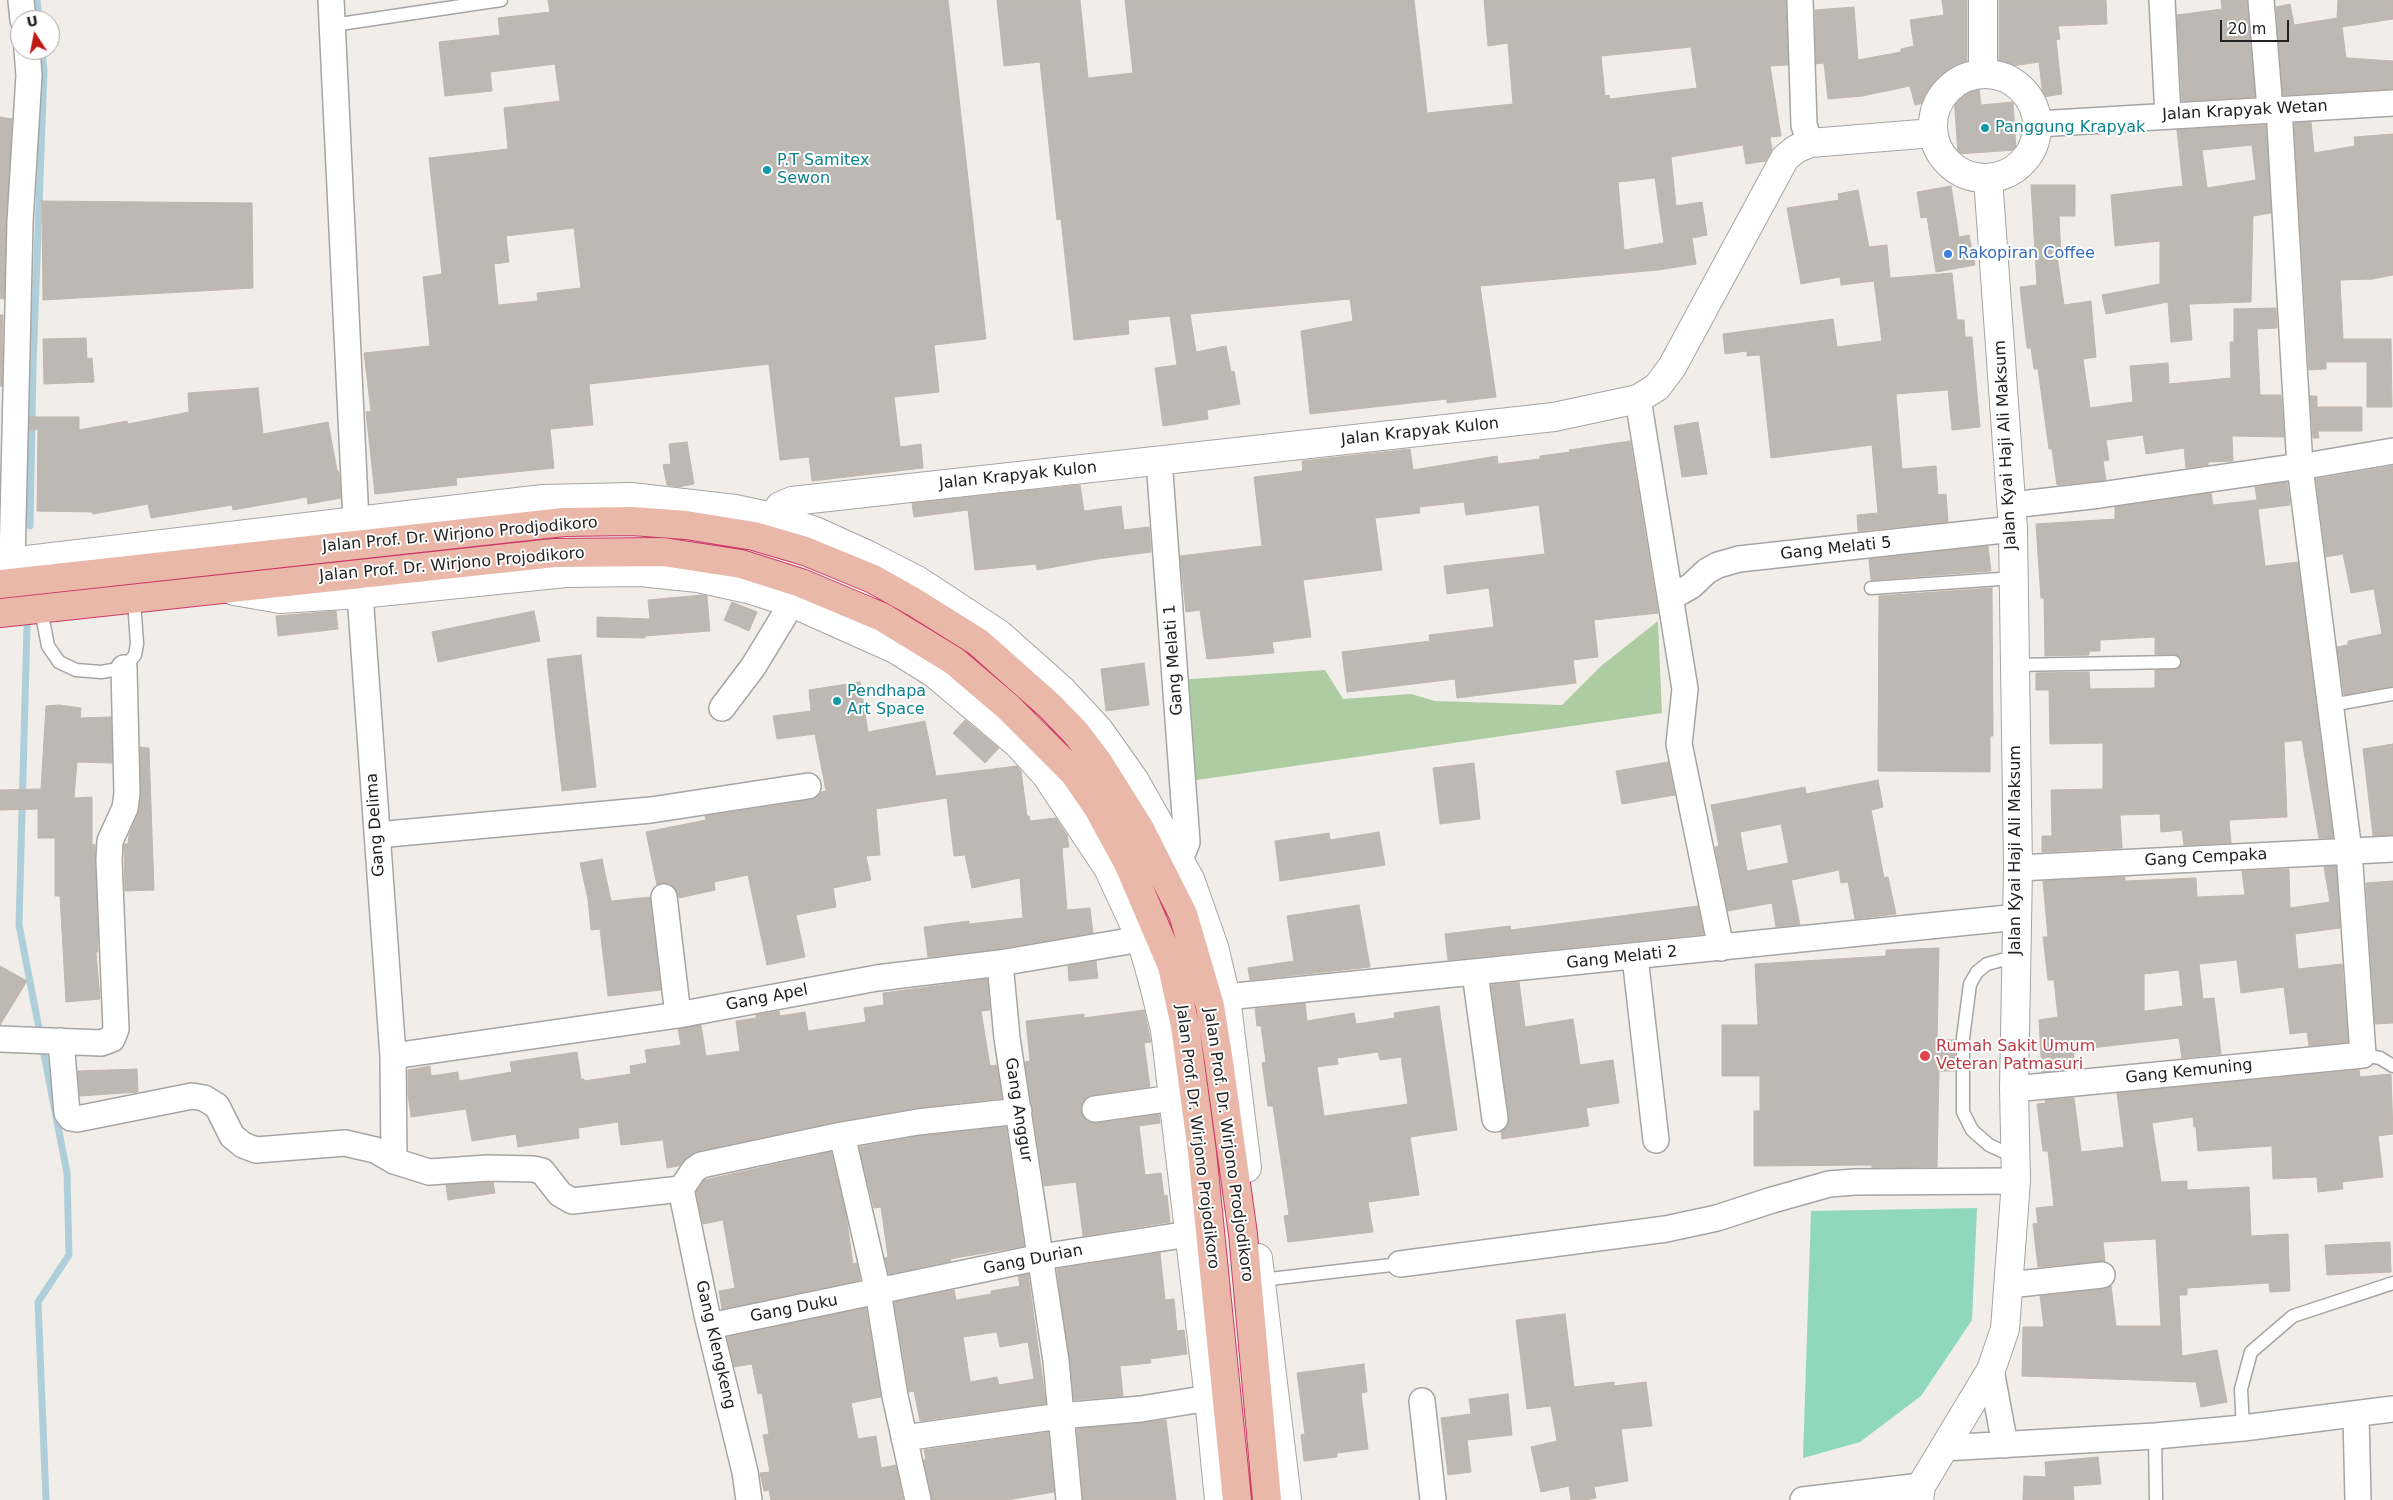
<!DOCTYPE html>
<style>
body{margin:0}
#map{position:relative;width:2393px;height:1500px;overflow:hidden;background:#f1eee9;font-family:"DejaVu Sans",sans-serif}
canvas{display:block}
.north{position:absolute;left:10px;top:10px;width:50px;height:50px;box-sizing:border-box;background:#fff;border:1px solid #a6a6a6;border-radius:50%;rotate:349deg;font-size:14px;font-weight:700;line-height:20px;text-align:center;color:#212121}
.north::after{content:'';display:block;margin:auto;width:18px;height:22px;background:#c01813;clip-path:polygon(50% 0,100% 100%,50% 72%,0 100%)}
.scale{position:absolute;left:2220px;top:20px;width:69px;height:22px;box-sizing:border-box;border:2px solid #212121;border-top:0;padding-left:6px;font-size:15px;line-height:18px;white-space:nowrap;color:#212121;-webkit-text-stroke:4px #fff;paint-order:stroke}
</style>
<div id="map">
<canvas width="2393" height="1500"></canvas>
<div class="north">U</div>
<div class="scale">20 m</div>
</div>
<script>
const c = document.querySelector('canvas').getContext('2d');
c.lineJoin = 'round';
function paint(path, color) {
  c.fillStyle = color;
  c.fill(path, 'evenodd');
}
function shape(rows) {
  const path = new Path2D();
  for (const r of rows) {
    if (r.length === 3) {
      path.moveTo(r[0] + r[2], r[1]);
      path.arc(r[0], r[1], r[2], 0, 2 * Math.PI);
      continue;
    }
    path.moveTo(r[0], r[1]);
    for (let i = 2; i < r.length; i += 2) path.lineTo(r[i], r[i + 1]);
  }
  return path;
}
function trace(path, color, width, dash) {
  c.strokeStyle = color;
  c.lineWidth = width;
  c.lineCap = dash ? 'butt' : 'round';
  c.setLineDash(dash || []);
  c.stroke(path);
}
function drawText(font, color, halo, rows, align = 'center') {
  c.font = font + ' "DejaVu Sans",sans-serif';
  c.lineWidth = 4;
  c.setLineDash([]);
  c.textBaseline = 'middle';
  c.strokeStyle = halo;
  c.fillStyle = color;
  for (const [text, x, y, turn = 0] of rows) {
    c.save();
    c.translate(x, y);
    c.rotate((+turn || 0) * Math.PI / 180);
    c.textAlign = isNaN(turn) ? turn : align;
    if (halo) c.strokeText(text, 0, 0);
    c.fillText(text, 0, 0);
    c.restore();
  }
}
paint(shape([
 [1658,621,1662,713,1183,782,1177,680,1325,670,1343,699,1411,694,1435,701,1562,705,1601,666]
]), '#adcca2');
paint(shape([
 [1977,1208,1972,1320,1921,1396,1860,1442,1803,1458,1811,1211]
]), '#8fd8be');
trace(shape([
 [37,0,39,20],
 [30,526,33,366,44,71,42,50],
 [27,626,19,925,67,1173,69,1255,38,1302,46,1500]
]), '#aecfda', 7);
const building = shape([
 [548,0,948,0,986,339,934,345,939,392,894,397,900,447,921,444,923,468,812,481,809,457,780,460,769,364,589,384,593,425,550,429,554,468,456,478,457,485,375,494,366,412,371,411,364,353,430,346,423,277,442,274,429,158,508,149,504,108,560,101,555,64,490,72,492,91,445,96,439,42,500,35,498,18,550,12,548,0],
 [574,228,581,288,537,293,538,301,498,305,494,264,509,262,506,236,574,228],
 [997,0,1080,0,1088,78,1133,73,1125,0,1414,0,1427,113,1513,104,1508,43,1488,46,1484,0,1786,0,1788,65,1770,66,1781,136,1770,137,1772,150,1766,161,1746,164,1743,145,1671,157,1676,206,1702,202,1707,235,1692,238,1696,264,1658,270,1480,286,1496,397,1447,403,1447,399,1310,414,1301,331,1353,321,1350,299,1190,314,1196,352,1226,346,1231,372,1234,371,1240,404,1207,410,1208,419,1163,426,1155,368,1177,365,1170,316,1128,320,1129,334,1074,340,1061,219,1057,220,1040,62,1004,66,997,0],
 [1691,47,1697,88,1610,99,1609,95,1605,96,1601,56,1691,47],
 [1655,178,1664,243,1624,250,1618,182,1655,178],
 [1942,0,1967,0,1967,74,1969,81,1979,89,1981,105,2013,102,2016,150,1958,154,1954,96,1915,105,1910,86,1862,96,1828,99,1824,63,1816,64,1815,10,1854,7,1858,60,1901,52,1901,49,1914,46,1910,20,1944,15,1942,0],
 [1999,0,2106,0,2107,24,2058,26,2060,39,2056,40,2062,94,2043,97,2039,62,1999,68,1999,0],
 [2221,0,2247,0,2255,97,2182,101,2177,15,2222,9,2221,0],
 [2338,0,2393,0,2393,19,2342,27,2346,58,2393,61,2393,89,2283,95,2276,7,2290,4,2294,25,2337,18,2338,0],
 [0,117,12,119,4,299,0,298,0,117],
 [2311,122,2314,153,2355,146,2354,137,2393,134,2393,275,2373,279,2340,280,2343,339,2391,339,2392,407,2367,407,2367,362,2326,362,2326,369,2309,370,2294,123,2311,122],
 [2266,125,2271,213,2253,216,2251,302,2189,304,2192,340,2171,342,2168,302,2106,314,2102,295,2160,284,2160,241,2115,246,2111,195,2183,186,2177,130,2266,125],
 [2252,145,2256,180,2207,188,2202,150,2252,145],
 [2031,185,2075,185,2075,216,2059,216,2061,256,2057,256,2064,305,2091,301,2096,357,2083,359,2090,408,2133,402,2130,366,2168,363,2169,384,2231,378,2230,342,2234,342,2234,309,2276,308,2277,328,2257,329,2260,395,2281,395,2284,437,2232,436,2233,461,2208,462,2208,465,2186,468,2184,448,2146,454,2143,435,2106,440,2109,460,2103,461,2106,480,2057,485,2052,449,2049,449,2038,369,2034,369,2031,348,2027,348,2020,287,2037,285,2031,185],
 [1951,186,1959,237,1969,235,1975,265,1936,272,1927,217,1921,218,1917,192,1951,186],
 [1858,190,1869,247,1887,245,1890,278,1952,273,1957,320,1964,320,1965,337,1972,337,1980,427,1952,430,1948,390,1896,394,1902,469,1936,466,1938,495,1946,494,1948,522,1858,531,1857,515,1878,513,1872,445,1771,458,1760,355,1747,356,1747,351,1725,354,1723,334,1833,319,1837,347,1882,341,1874,281,1841,285,1840,277,1801,284,1787,208,1839,200,1838,194,1858,190],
 [42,201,252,203,253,288,43,300,42,201],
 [0,315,3,315,2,386,0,386,0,315],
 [86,338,87,359,92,358,94,382,44,384,43,339,86,338],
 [258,388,263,434,328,422,337,470,339,473,341,498,308,504,307,497,233,510,232,505,151,518,148,504,93,514,92,512,37,511,38,429,29,431,30,417,79,417,79,430,127,421,128,424,189,412,188,393,258,388],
 [2310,396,2317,396,2317,407,2362,407,2362,431,2318,431,2319,438,2313,438,2310,396],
 [1698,422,1707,474,1682,477,1674,426,1698,422],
 [1630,441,1658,613,1594,620,1598,657,1573,660,1576,683,1457,698,1455,679,1347,692,1342,652,1430,641,1429,635,1494,627,1489,588,1447,594,1444,566,1545,554,1539,505,1466,515,1464,502,1419,507,1420,513,1375,518,1382,570,1303,580,1311,637,1272,642,1274,653,1207,659,1200,610,1186,612,1180,556,1262,546,1254,477,1303,471,1302,461,1410,449,1413,470,1497,456,1498,464,1540,459,1540,456,1570,452,1569,450,1630,441],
 [687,442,694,484,678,487,667,485,663,465,671,464,669,444,687,442],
 [2393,466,2393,686,2344,695,2337,647,2348,645,2348,641,2382,634,2374,589,2351,593,2343,554,2326,557,2316,479,2393,466],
 [2287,482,2290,505,2258,509,2265,566,2298,562,2333,838,2319,838,2302,740,2284,742,2287,817,2229,820,2231,843,2184,845,2182,830,2161,832,2160,814,2120,815,2122,848,2042,852,2042,836,2052,836,2051,790,2103,789,2103,743,2050,744,2049,690,2036,690,2036,673,2089,672,2090,689,2155,688,2155,670,2178,669,2182,662,2177,655,2155,654,2155,637,2100,640,2100,651,2089,651,2089,655,2045,656,2044,598,2041,598,2036,524,2115,519,2115,507,2211,493,2213,505,2257,500,2255,487,2287,482],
 [1080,485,1084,511,1121,506,1124,530,1149,527,1151,552,1098,559,1037,570,1036,564,975,570,968,510,914,517,912,503,1080,485],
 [1988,546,1991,571,1871,580,1869,559,1988,546],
 [1992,588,1993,736,1990,736,1990,772,1878,771,1879,596,1992,588],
 [702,595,707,596,710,631,645,636,645,638,597,637,597,617,650,619,648,600,702,595],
 [732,602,757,612,749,631,724,620,732,602],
 [336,611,338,629,278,636,276,616,336,611],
 [534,611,540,641,438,662,432,632,534,611],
 [581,655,596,787,562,791,547,659,581,655],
 [1144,663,1149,705,1106,711,1101,669,1144,663],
 [860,682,868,732,925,721,936,776,1017,766,1021,771,1027,816,1029,816,1030,821,1056,818,1067,835,1069,847,1062,848,1067,910,1090,908,1093,933,998,949,928,957,924,927,969,921,969,924,1023,918,1020,878,972,888,965,855,954,856,947,798,876,809,880,855,866,856,871,880,833,888,836,907,796,915,805,957,767,965,748,875,714,882,715,890,679,898,676,889,670,884,663,883,657,885,646,832,706,820,705,816,810,800,817,797,821,792,826,791,815,734,777,739,773,716,811,711,809,690,860,682],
 [59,705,81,708,80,718,111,717,112,763,77,762,74,798,92,797,92,845,95,844,98,952,96,952,100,999,66,1002,60,896,55,896,55,838,38,838,38,809,0,810,0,790,41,789,46,706,59,705],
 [965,720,999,748,985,763,953,733,965,720],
 [2393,744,2393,835,2373,836,2363,749,2393,744],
 [140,747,149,748,154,890,125,891,124,844,128,844,129,835,139,810,141,795,140,747],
 [1668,762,1675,795,1622,804,1616,771,1668,762],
 [1474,763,1480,819,1440,824,1433,768,1474,763],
 [1878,780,1883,807,1871,810,1884,878,1888,877,1896,914,1855,919,1848,882,1841,883,1839,870,1792,880,1781,824,1740,832,1747,871,1788,863,1800,925,1776,927,1772,903,1728,911,1715,847,1719,846,1711,805,1805,787,1806,794,1878,780],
 [1379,832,1385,865,1280,881,1275,841,1329,833,1330,840,1379,832],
 [602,859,611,901,650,897,661,990,608,996,600,929,591,930,588,899,580,863,602,859],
 [2336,866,2340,928,2295,934,2298,969,2342,964,2348,1042,2309,1046,2307,1032,2290,1034,2284,987,2241,993,2237,960,2199,964,2203,999,2214,998,2221,1054,2182,1058,2179,1038,2073,1050,2075,1069,2042,1072,2039,1020,2058,1017,2054,980,2048,980,2043,937,2048,937,2043,881,2125,877,2125,881,2196,878,2197,897,2245,895,2242,871,2289,869,2290,908,2330,902,2324,867,2336,866],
 [2179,970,2183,1006,2144,1011,2144,974,2179,970],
 [2393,881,2393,1023,2375,1024,2366,883,2393,881],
 [1359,905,1370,967,1250,980,1248,968,1294,961,1287,916,1359,905],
 [1698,906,1704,934,1448,960,1445,934,1510,926,1511,930,1698,906],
 [1939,948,1937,1040,1955,1040,1955,1071,1939,1071,1937,1167,1872,1168,1872,1165,1754,1166,1754,1111,1760,1111,1760,1076,1722,1076,1722,1025,1758,1025,1755,964,1886,956,1886,950,1939,948],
 [1096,961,1098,978,1069,981,1068,966,1096,961],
 [0,966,27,981,0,1025,0,966],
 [987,979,990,1010,981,1011,990,1066,997,1065,1002,1098,916,1108,839,1121,698,1151,686,1158,679,1166,667,1168,663,1140,621,1145,618,1122,578,1128,579,1138,518,1147,516,1134,472,1141,466,1109,411,1117,408,1094,408,1070,430,1066,431,1076,458,1072,459,1081,512,1072,510,1062,577,1052,581,1079,584,1079,584,1081,631,1074,630,1066,647,1063,645,1050,681,1045,678,1029,701,1025,706,1056,740,1051,736,1021,756,1018,756,1015,779,1011,780,1016,805,1012,808,1031,866,1022,864,1008,884,1005,883,993,987,979],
 [1519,982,1525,1027,1573,1019,1580,1065,1613,1060,1619,1103,1586,1108,1589,1126,1502,1139,1501,1132,1508,1125,1509,1117,1491,985,1519,982],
 [1305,1003,1307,1021,1354,1013,1356,1024,1395,1018,1394,1013,1439,1006,1457,1130,1410,1137,1419,1195,1368,1202,1373,1232,1288,1242,1284,1216,1289,1215,1273,1106,1268,1106,1262,1063,1266,1062,1261,1026,1257,1026,1255,1009,1305,1003],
 [1378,1052,1380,1060,1401,1057,1408,1104,1324,1116,1317,1067,1338,1064,1337,1058,1378,1052],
 [1144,1010,1151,1042,1144,1043,1150,1087,1093,1095,1086,1098,1081,1111,1084,1118,1097,1123,1159,1114,1160,1123,1139,1126,1145,1175,1161,1173,1164,1196,1167,1195,1170,1222,1083,1236,1076,1182,1044,1186,1025,1062,1030,1061,1026,1021,1084,1014,1084,1018,1144,1010],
 [137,1069,138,1092,80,1096,78,1071,137,1069],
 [2359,1070,2360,1077,2391,1074,2393,1134,2378,1136,2383,1177,2342,1182,2343,1189,2318,1192,2317,1177,2273,1179,2272,1146,2198,1151,2196,1127,2194,1127,2193,1117,2152,1123,2161,1182,2187,1181,2187,1190,2249,1187,2251,1236,2288,1234,2290,1291,2270,1292,2269,1283,2187,1288,2187,1295,2179,1295,2182,1356,2217,1350,2227,1402,2201,1407,2196,1382,2022,1376,2023,1327,2044,1327,2040,1296,2104,1289,2111,1286,2116,1326,2161,1326,2156,1239,2103,1242,2105,1261,2038,1267,2033,1224,2038,1223,2036,1208,2054,1206,2048,1151,2043,1151,2037,1104,2046,1103,2045,1100,2074,1098,2081,1152,2124,1147,2117,1093,2359,1070],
 [1006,1127,1024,1246,950,1259,951,1261,889,1274,885,1258,888,1257,881,1207,874,1208,859,1147,920,1136,1006,1127],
 [831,1152,846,1215,853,1264,857,1263,860,1280,722,1309,719,1291,735,1288,723,1220,703,1224,696,1192,704,1180,831,1152],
 [493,1182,495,1193,448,1200,446,1185,493,1182],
 [2390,1242,2391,1272,2327,1275,2325,1245,2390,1242],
 [1160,1253,1165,1300,1174,1299,1177,1331,1184,1330,1187,1354,1150,1359,1151,1363,1120,1366,1123,1396,1074,1400,1057,1269,1160,1253],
 [1028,1274,1046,1404,920,1421,914,1391,909,1392,894,1302,954,1290,956,1300,991,1294,991,1291,1020,1286,1018,1276,1028,1274],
 [997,1332,1000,1347,1028,1342,1034,1379,999,1385,997,1377,970,1382,963,1337,997,1332],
 [866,1308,881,1397,851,1403,858,1439,876,1436,881,1468,896,1465,903,1500,771,1500,769,1490,764,1491,760,1473,770,1472,763,1435,769,1434,762,1393,758,1394,752,1364,734,1367,727,1337,866,1308],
 [1565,1314,1574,1387,1614,1382,1614,1386,1646,1382,1652,1426,1621,1429,1628,1481,1594,1487,1596,1498,1585,1500,1571,1500,1569,1486,1541,1492,1531,1447,1557,1441,1551,1406,1527,1409,1516,1320,1565,1314],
 [1364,1364,1367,1392,1361,1393,1368,1449,1337,1453,1337,1457,1304,1461,1301,1435,1305,1434,1297,1373,1364,1364],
 [1508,1394,1512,1435,1467,1440,1471,1472,1448,1475,1441,1418,1471,1414,1469,1399,1508,1394],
 [1166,1420,1176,1500,1083,1500,1077,1429,1166,1420],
 [1048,1432,1054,1492,1007,1500,932,1500,924,1460,926,1459,924,1450,1048,1432],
 [2098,1457,2101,1484,2073,1486,2074,1500,2023,1500,2024,1476,2046,1477,2045,1462,2098,1457]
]);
paint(building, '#beb8b2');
trace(building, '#c1b6ac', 1);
const service = shape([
 [333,25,501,0],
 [1871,588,2014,578],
 [41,610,48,646,59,662,76,670,101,672,124,668,135,655,137,644,134,600],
 [2015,665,2174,662],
 [2331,705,2393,694],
 [2363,1055,2380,1058,2393,1066],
 [2015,1157,1989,1145,1972,1130,1963,1112,1963,1038,1970,984,1977,972,1987,964,2017,956],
 [1261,1280,1400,1264],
 [2243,1428,2241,1389,2251,1352,2293,1316,2393,1283],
 [2155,1436,2156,1500]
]);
const minor = shape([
 [21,0,23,20],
 [331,0,356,521],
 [1800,0,1804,125,1810,143],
 [2162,0,2168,116],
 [2261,0,2270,109],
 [2037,124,2393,103],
 [1638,399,1685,689,1679,744,1721,948],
 [1159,460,1187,842,1184,850,1177,855],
 [2300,467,2393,451],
 [2012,505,2100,495,2300,466],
 [12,562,20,222,29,75,27,50],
 [360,594,393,1056,394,1161],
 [1670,598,1691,586,1707,571,1718,565,1739,559,2013,529],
 [722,708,753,667,792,603],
 [377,835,651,810,808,786],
 [2018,868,2393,849],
 [664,897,678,1015],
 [1635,957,1656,1140],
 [1000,963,1007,1038,1056,1361,1069,1500],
 [1475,973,1495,1119],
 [1226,997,2018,917],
 [0,1039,101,1043,112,1039,116,1029,109,860,110,841,125,808,127,793,124,668],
 [61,1041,67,1113,71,1118,77,1119,192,1096,204,1098,217,1106,232,1136,243,1145,256,1150,345,1143,375,1150,394,1161,429,1172,488,1168,533,1169,542,1171,560,1194,572,1201,681,1189],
 [393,1056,678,1015,877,978,1000,963,1141,939],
 [2014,1089,2363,1055,2349,851,2300,467,2279,109],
 [1095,1109,1173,1098],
 [842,1135,918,1122,1019,1111],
 [681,1189,694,1170,701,1165,842,1135,878,1292,895,1396,918,1500],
 [681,1189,707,1315,745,1472,749,1500],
 [1400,1264,1666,1229,1717,1218,1769,1201,1829,1184,1855,1182,2016,1181],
 [2009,1285,2102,1275],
 [710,1326,1041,1257,1189,1234],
 [1991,1370,2005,1445],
 [1422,1401,1433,1500],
 [2356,1415,2358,1500],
 [904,1438,1060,1416,1141,1409,1209,1398],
 [1943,1448,2155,1436,2243,1428,2393,1409],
 [1803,1500,1921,1486]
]);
const tertiary = shape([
 [1983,0,1983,74],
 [1985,126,52],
 [773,517,780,506,792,501,1554,417,1638,399,1657,387,1672,367,1785,158,1796,149,1810,143,1933,133],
 [0,563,543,499,631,497,735,509,773,517,815,531,868,555,917,580,999,634,1062,690,1099,730,1135,781,1190,879,1214,947,1226,997,1247,1168],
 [234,591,280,599,360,594,566,573,640,572,698,578,748,589,792,603,895,649,935,674,1018,744,1046,775,1108,868,1141,939,1154,985,1165,1030,1209,1398,1219,1500],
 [1258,1258,1287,1500],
 [1919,1500,1921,1486,1991,1370,2005,1329,2016,1181,2014,1089,2018,868,2013,529,1988,178]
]);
const trunk = shape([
 [0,584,564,522,632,521,686,525,754,536,805,551,873,579,914,602,978,642,1050,706,1076,733,1098,762,1140,829,1183,914,1210,1006,1219,1062,1243,1234,1267,1500],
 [0,613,554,553,663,552,741,564,801,583,882,617,954,661,1008,707,1074,773,1098,808,1128,863,1172,966,1185,1026,1202,1152,1237,1500]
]);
trace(service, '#a5a5a5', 15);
trace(minor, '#a5a5a5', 28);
trace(tertiary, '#a5a5a5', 30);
trace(trunk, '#cc3967', 30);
trace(service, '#fff', 12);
trace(minor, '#fff', 25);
trace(tertiary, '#fff', 28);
trace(trunk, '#eab8a8', 28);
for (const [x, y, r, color] of [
 [1985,128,5,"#0f9aa8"],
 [767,170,5,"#0f9aa8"],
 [1948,254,5,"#3f7fe0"],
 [837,701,5,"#0f9aa8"],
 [1925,1056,6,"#e0444e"]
]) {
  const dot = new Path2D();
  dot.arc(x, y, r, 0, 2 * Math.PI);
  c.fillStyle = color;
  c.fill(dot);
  trace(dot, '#fff', 2);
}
drawText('16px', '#212121', '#fff', [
 ["Jalan Krapyak Wetan",2245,111,-3],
 ["Jalan Krapyak Kulon",1420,432,-6],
 ["Jalan Kyai Haji Ali Maksum",2006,445,-93],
 ["Jalan Krapyak Kulon",1018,476,-6],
 ["Jalan Prof. Dr. Wirjono Prodjodikoro",460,535,-5],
 ["Gang Melati 5",1836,549,-6],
 ["Jalan Prof. Dr. Wirjono Projodikoro",452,565,-5],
 ["Gang Melati 1",1174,660,-94],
 ["Gang Delima",376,825,-94],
 ["Jalan Kyai Haji Ali Maksum",2016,850,-90],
 ["Gang Cempaka",2206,858,-3],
 ["Gang Melati 2",1622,958,-6],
 ["Gang Apel",767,998,-11],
 ["Gang Kemuning",2189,1072,-6],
 ["Gang Anggur",1018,1110,81],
 ["Jalan Prof. Dr. Wirjono Projodikoro",1197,1137,83],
 ["Jalan Prof. Dr. Wirjono Prodjodikoro",1228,1145,82],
 ["Gang Durian",1033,1260,-11],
 ["Gang Duku",794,1309,-11],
 ["Gang Klengkeng",715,1345,77]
]);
drawText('16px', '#0d838f', '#fff', [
 ["Panggung Krapyak",1995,128],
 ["P.T Samitex",777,161],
 ["Sewon",777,179],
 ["Pendhapa",847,692],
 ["Art Space",847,710]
], 'left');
drawText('16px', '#366cbe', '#fff', [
 ["Rakopiran Coffee",1958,254]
], 'left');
drawText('16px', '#be3a42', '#fff', [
 ["Rumah Sakit Umum",1936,1047],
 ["Veteran Patmasuri",1936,1065]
], 'left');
</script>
